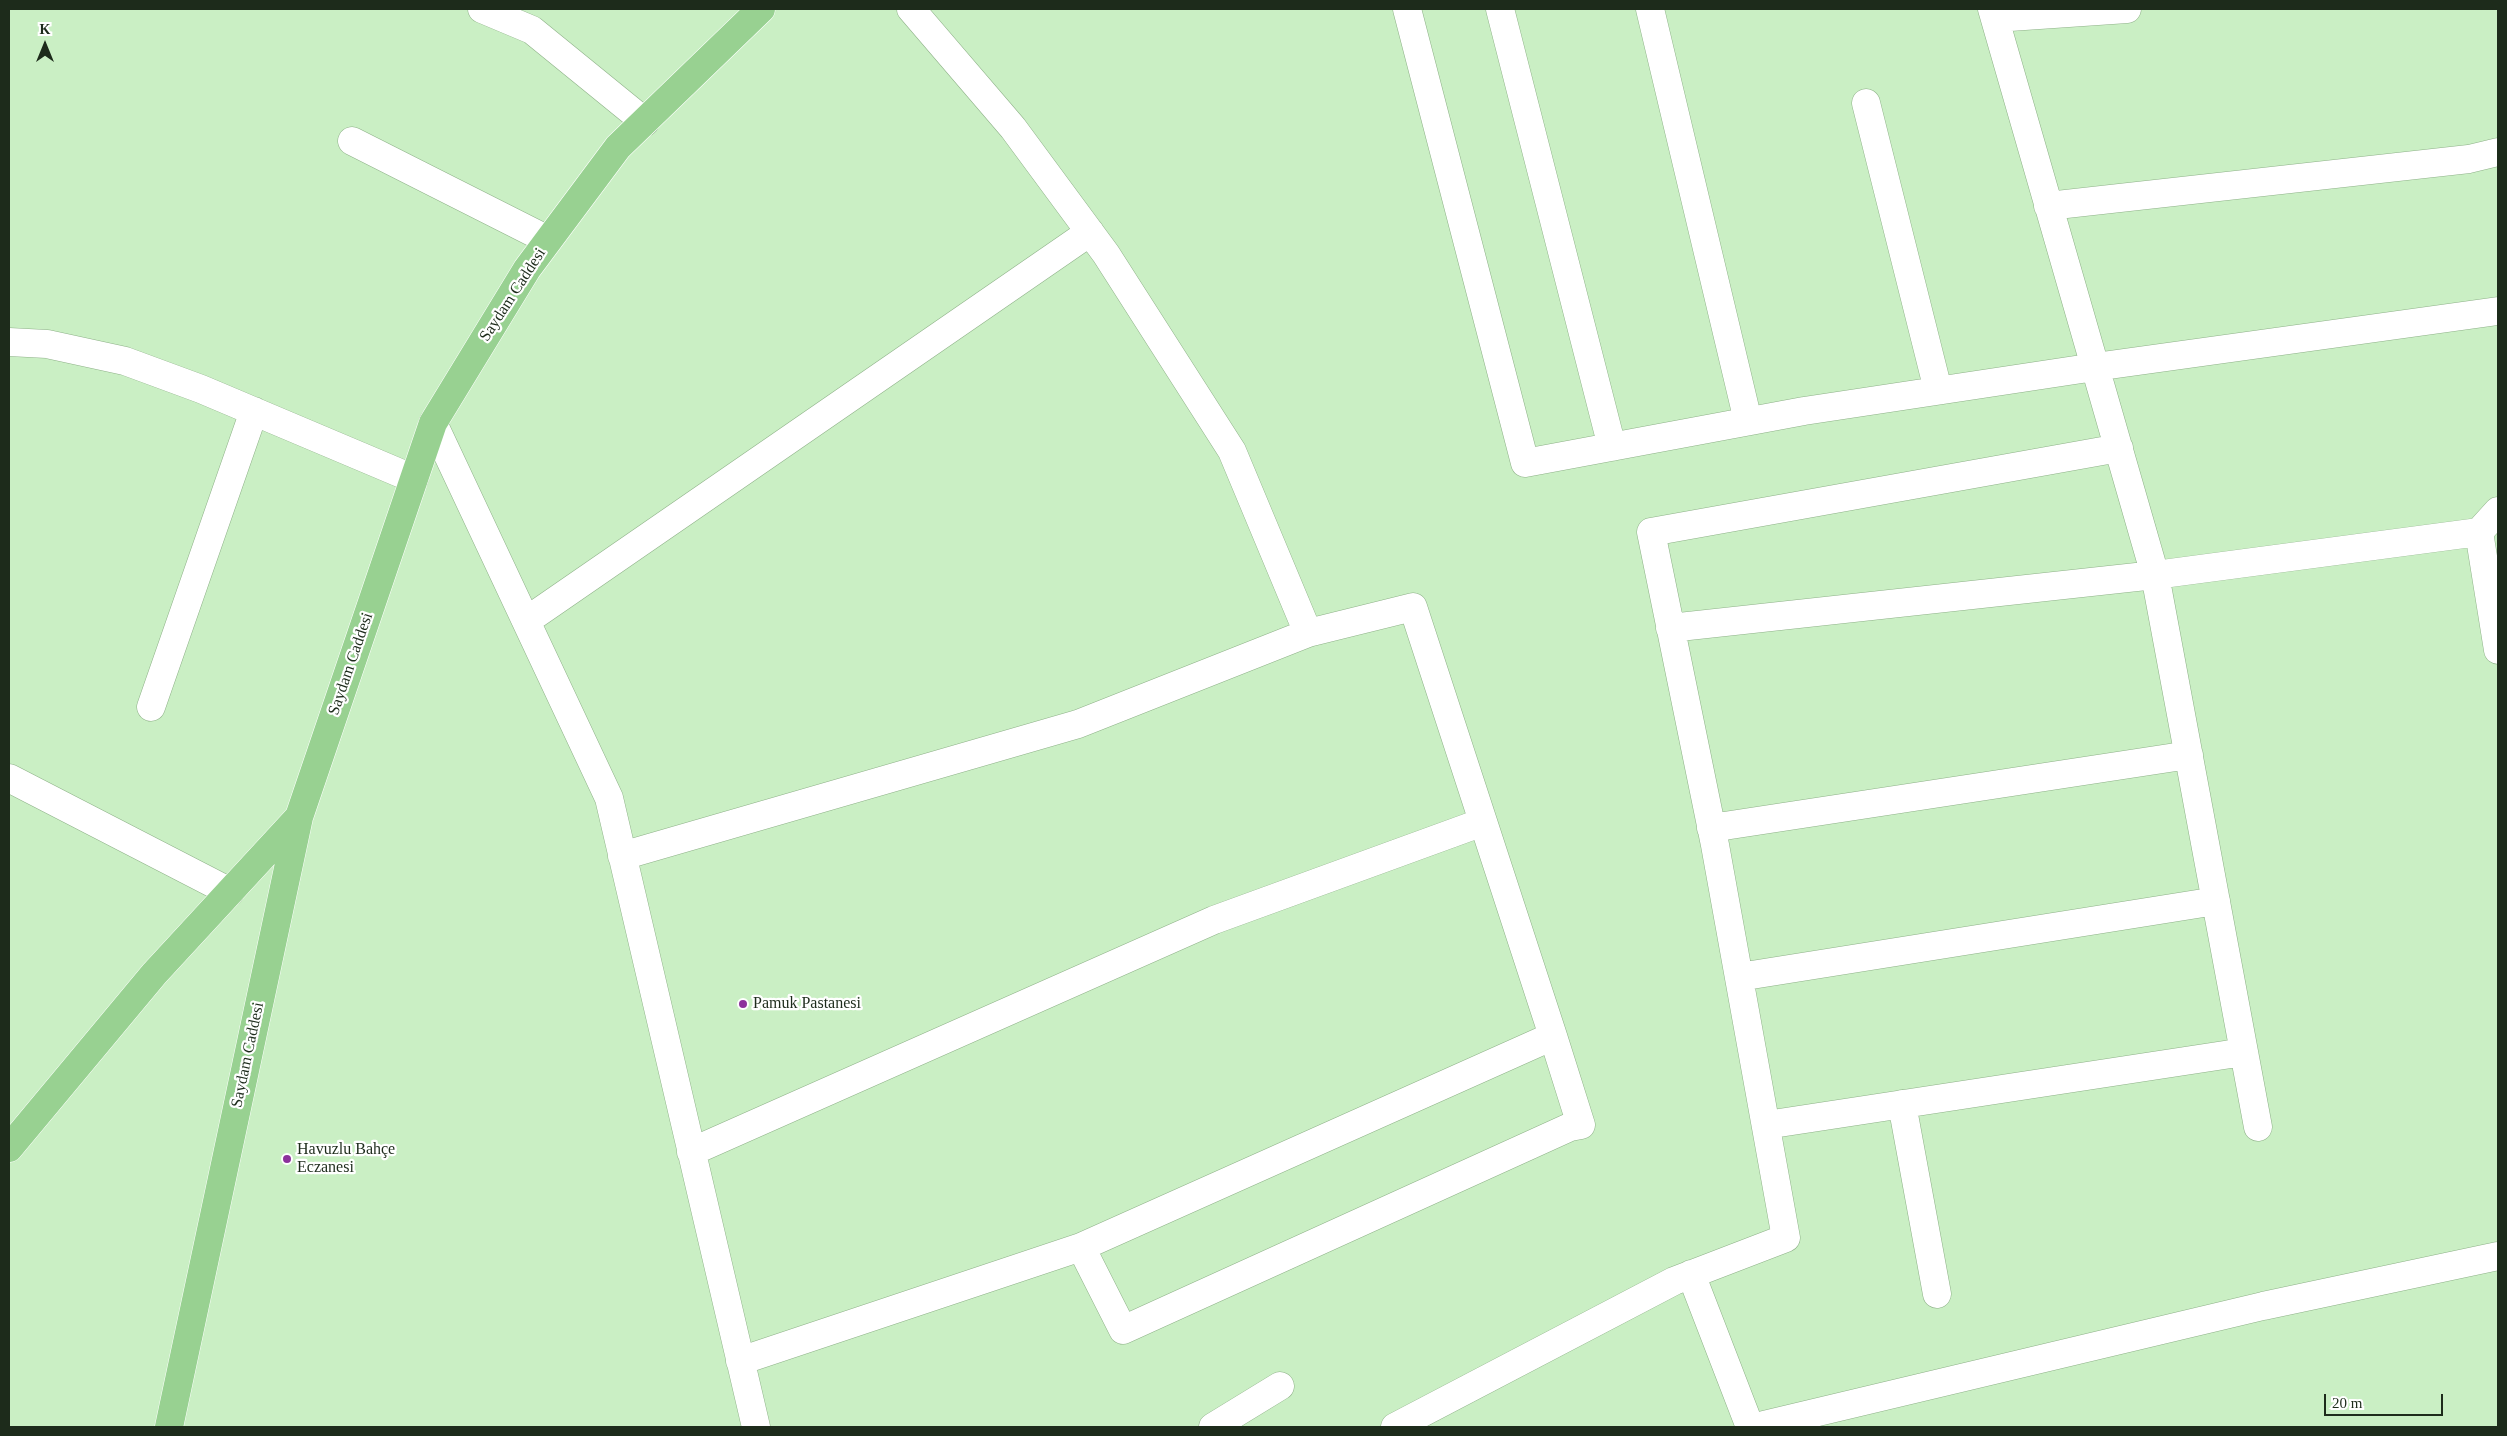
<!DOCTYPE html>
<meta charset="utf-8">
<style>
body{margin:0}
#map{position:relative;width:2507px;height:1436px;overflow:hidden;background:#caefc4;font-family:Georgia,serif}
canvas{display:block}
.frame{position:absolute;inset:0;border:10px solid #1d2b1b;pointer-events:none}
.north{position:absolute;left:20px;top:20px;width:50px;height:50px;-webkit-text-stroke:4px #fff;paint-order:stroke;rotate:0deg;font-size:14px;font-weight:700;line-height:20px;text-align:center;color:#1d2b1b}
.north::after{content:'';display:block;margin:auto;width:18px;height:22px;background:#1d2b1b;clip-path:polygon(50% 0,100% 100%,50% 72%,0 100%)}
.scale{position:absolute;left:2324px;top:1394px;width:119px;height:22px;box-sizing:border-box;border:2px solid #1d2b1b;border-top:0;padding-left:6px;font-size:15px;line-height:18px;white-space:nowrap;color:#1d2b1b;-webkit-text-stroke:4px #fff;paint-order:stroke}
</style>
<div id="map">
<canvas width="2507" height="1436"></canvas>
<div class="frame"></div>
<div class="north">K</div>
<div class="scale">20 m</div>
</div>
<script>
const c = document.querySelector('canvas').getContext('2d');
c.lineJoin = 'round';
function shape(rows) {
  const path = new Path2D();
  for (const r of rows) {
    path.moveTo(r[0], r[1]);
    for (let i = 2; i < r.length; i += 2) path.lineTo(r[i], r[i + 1]);
  }
  return path;
}
function trace(path, color, width, dash) {
  c.strokeStyle = color;
  c.lineWidth = width;
  c.lineCap = dash ? 'butt' : 'round';
  c.setLineDash(dash || []);
  c.stroke(path);
}
function drawText(font, color, halo, rows, align = 'center') {
  c.font = font + ' Georgia,serif';
  c.lineWidth = 4.5;
  c.setLineDash([]);
  c.textBaseline = 'middle';
  c.strokeStyle = halo;
  c.fillStyle = color;
  for (const [text, x, y, turn = 0] of rows) {
    c.save();
    c.translate(x, y);
    c.rotate((+turn || 0) * Math.PI / 180);
    c.textAlign = isNaN(turn) ? turn : align;
    if (halo) c.strokeText(text, 0, 0);
    c.fillText(text, 0, 0);
    c.restore();
  }
}
const minor = shape([
 [482,9,532,30,645,122],
 [911,9,1013,128,1106,254,1232,451,1308,633],
 [1407,9,1525,463,1804,411,2095,367,2498,311],
 [1500,9,1612,447],
 [1650,9,1748,421],
 [1992,9,2155,575,2258,1127],
 [1995,18,2127,9],
 [1866,103,1938,390],
 [352,141,548,240],
 [2048,206,2469,159,2498,152],
 [9,342,47,344,125,361,201,389,414,479],
 [433,423,609,798,756,1427],
 [2479,532,2498,511],
 [526,621,1090,232],
 [1670,628,2155,575,2479,532,2498,650],
 [151,707,254,411],
 [9,778,230,892],
 [1711,828,2189,755],
 [622,856,1078,724,1308,633,1413,607,1553,1036,1581,1125,1570,1127,1123,1330,1081,1247,1553,1036],
 [1739,977,2216,901],
 [1902,1104,1937,1294],
 [1766,1125,2244,1052],
 [691,1152,1214,920,1483,822],
 [1691,1274,1750,1427],
 [740,1361,1081,1247],
 [1213,1427,1280,1386],
 [1395,1427,1674,1281,1786,1238,1715,845,1651,532,2119,448],
 [1755,1427,2263,1306,2498,1256]
]);
const major = shape([
 [9,1148,154,974,298,818],
 [169,1427,299,817,433,423,527,269,618,147,761,9]
]);
trace(minor, '#8eb188', 29);
trace(major, '#fff', 29);
trace(minor, '#fff', 28);
trace(major, '#98d191', 28);
for (const [x, y, r, color] of [
 [743,1004,5,"#8c319c"],
 [287,1159,5,"#8c319c"]
]) {
  const dot = new Path2D();
  dot.arc(x, y, r, 0, 2 * Math.PI);
  c.fillStyle = color;
  c.fill(dot);
  trace(dot, '#fff', 2);
}
drawText('16px', '#1d2b1b', '#fff', [
 ["Saydam Caddesi",513,295,-57],
 ["Saydam Caddesi",351,664,-71],
 ["Saydam Caddesi",248,1055,-78]
]);
drawText('16px', '#1d2b1b', '#fff', [
 ["Pamuk Pastanesi",753,1004],
 ["Havuzlu Bahçe",297,1150],
 ["Eczanesi",297,1168]
], 'left');
</script>
